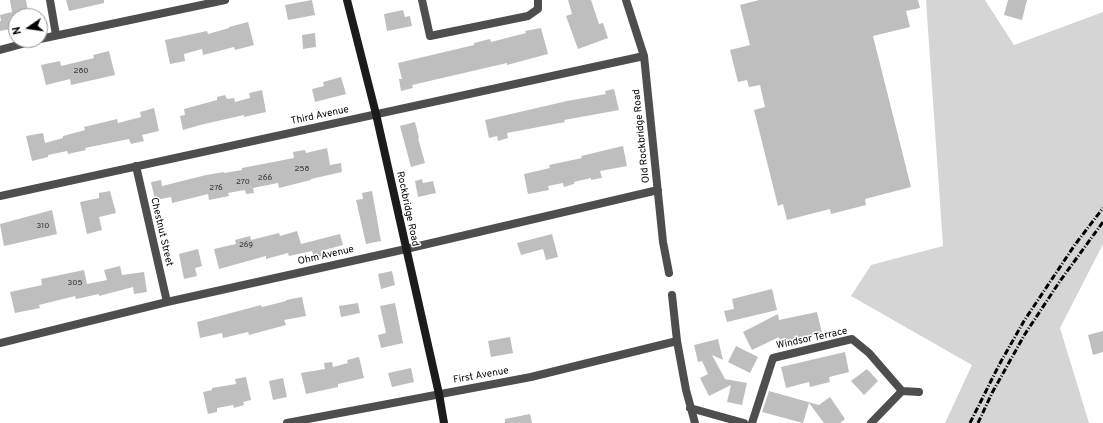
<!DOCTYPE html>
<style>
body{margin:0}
#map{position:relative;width:1103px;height:423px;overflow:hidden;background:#fff;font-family:Overpass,sans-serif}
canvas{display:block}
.north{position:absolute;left:8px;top:8px;width:40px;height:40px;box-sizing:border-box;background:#fff;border:1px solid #999;border-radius:50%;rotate:257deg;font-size:11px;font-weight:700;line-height:16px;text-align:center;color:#000}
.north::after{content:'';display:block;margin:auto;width:14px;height:18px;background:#000;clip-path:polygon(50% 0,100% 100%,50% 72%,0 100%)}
</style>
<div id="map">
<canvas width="1103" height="423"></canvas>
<div class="north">N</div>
</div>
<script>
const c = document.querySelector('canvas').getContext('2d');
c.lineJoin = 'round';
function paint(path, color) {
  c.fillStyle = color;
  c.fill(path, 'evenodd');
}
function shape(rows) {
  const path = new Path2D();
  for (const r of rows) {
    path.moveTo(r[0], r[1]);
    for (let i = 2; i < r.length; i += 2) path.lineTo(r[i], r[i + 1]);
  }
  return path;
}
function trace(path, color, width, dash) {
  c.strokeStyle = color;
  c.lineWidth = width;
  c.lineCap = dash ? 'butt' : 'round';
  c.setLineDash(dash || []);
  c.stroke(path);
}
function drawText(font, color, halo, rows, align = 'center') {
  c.font = font + ' Overpass,sans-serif';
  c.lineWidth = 3;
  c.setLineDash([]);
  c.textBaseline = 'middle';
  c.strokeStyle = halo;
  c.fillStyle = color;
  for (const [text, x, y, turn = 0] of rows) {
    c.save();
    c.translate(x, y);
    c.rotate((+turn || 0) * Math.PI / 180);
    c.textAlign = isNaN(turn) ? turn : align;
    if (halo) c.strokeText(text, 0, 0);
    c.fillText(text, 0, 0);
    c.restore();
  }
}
paint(shape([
 [926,0,985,0,1014,45,1103,12,1103,244,1060,328,1089,423,945,423,972,365,851,296,871,265,943,246]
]), '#d5d5d5');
paint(shape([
 [10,0,26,0,29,16,16,16,16,28,0,31,0,21,1,21,0,15,12,12],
 [66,0,104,0,104,3,69,11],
 [312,0,315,15,288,20,285,5],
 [568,0,591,0,599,24,603,23,608,38,578,49,566,16,572,14],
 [759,0,918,0,920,8,906,11,910,27,873,36,911,187,865,199,866,205,831,214,830,209,787,220,783,204,778,206,754,110,765,107,760,85,749,87,747,80,738,82,730,50,750,45,740,5],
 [1008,0,1027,0,1022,20,1004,15],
 [403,10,405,17,410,16,412,26,387,31,384,14],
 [248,22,254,45,235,50,234,47,203,55,202,49,184,54,185,61,170,64,165,40,207,31,208,34,229,28,229,27],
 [541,28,548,54,507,65,507,63,412,85,413,88,401,91,399,79,402,79,398,63,474,45,474,43,490,39,491,42,526,33,525,31],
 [315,33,316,47,303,49,302,35],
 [109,51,115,75,71,85,70,79,46,85,41,65,60,61,61,66,94,58,93,55],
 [341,77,346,94,315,102,312,89,324,86,323,82],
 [614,89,619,110,564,120,565,122,507,133,508,138,498,141,497,136,489,138,485,120,567,101,606,94,605,91],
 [262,90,266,112,244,117,244,115,200,125,183,130,180,116,185,115,184,109,217,100,217,97,225,95,227,99,234,98,235,102,250,98,249,93],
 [154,108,159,131,142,135,144,141,131,144,129,139,85,148,86,150,68,154,67,151,48,155,48,157,32,161,26,136,43,133,45,143,63,138,63,136,85,130,84,127,117,119,118,123,141,117,140,112],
 [415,122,419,138,418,138,425,163,411,167,400,126],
 [623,146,627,166,600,171,602,178,591,180,591,178,574,182,574,184,564,187,563,183,548,186,549,190,528,194,524,174,550,168,549,165,582,158,581,156],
 [327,148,330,165,341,163,342,172,311,179,311,180,279,188,278,183,253,188,254,193,246,194,245,190,228,193,229,196,209,200,208,194,172,203,171,197,155,200,151,182,161,180,162,186,206,175,224,172,224,173,242,170,242,168,294,158,293,152,305,150,306,153],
 [422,179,423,183,433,181,436,193,418,197,415,181],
 [110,191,116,213,99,217,102,230,87,234,80,202,99,198,99,193],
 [372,191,381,241,366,244,356,200,363,199,362,193],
 [52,210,57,234,4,246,0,224],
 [297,231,301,244,340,234,343,245,321,251,322,256,314,258,312,251,289,256,288,253,266,259,266,256,219,269,214,249,236,244,235,240,250,236,251,240,279,233,280,236],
 [552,234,558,257,546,260,543,249,521,255,517,243],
 [198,249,202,266,195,268,197,276,184,279,179,254],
 [120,266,122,275,144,272,147,292,134,294,133,287,99,296,99,294,76,299,75,296,39,305,40,308,15,313,10,292,42,285,41,279,84,270,87,284,107,280,104,270],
 [392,271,395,285,381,289,378,274],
 [772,289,777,310,727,322,724,311,734,309,732,299],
 [302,297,306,316,284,320,286,325,249,335,248,332,223,338,222,333,200,338,197,322,261,305,262,307,286,301,286,300],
 [358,303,360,313,341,317,339,306],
 [395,303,403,343,381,348,378,335,386,333,380,306],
 [817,312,822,333,780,343,779,337,752,350,743,332,778,314,779,320],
 [1103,331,1103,352,1093,355,1088,335],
 [510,337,513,353,491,357,488,341],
 [718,339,723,360,712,355,725,379,747,383,742,405,727,402,731,385,709,396,700,378,708,374,702,361,698,362,694,345],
 [736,346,758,357,750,373,728,362],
 [845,352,849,372,829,377,830,382,810,387,809,382,786,388,781,367],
 [359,357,364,378,338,384,338,387,306,394,301,373,325,369,324,363,332,362,333,367,348,363,347,360],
 [411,368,414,382,392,387,388,373],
 [867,369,878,381,864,395,851,381],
 [246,377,251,400,243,402,244,405,234,408,233,405,217,408,217,412,208,414,203,392,212,390,212,388,236,384,235,379],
 [283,378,287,397,273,400,269,381],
 [769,391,819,405,830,397,845,419,840,423,824,423,809,403,803,423,762,412],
 [530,414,532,423,505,423,505,419]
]), '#bebebe');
trace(shape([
 [50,0,56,35],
 [422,0,430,36,528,16,538,9,538,0],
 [626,0,644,56,663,242,669,273],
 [40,39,225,0],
 [0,50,37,40],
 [136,166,167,302],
 [0,196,644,56],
 [672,295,677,341,686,390,695,423],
 [0,343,167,302,406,249,658,190],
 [690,408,744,423],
 [287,423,531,377,677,341],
 [752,423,773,358,852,339,869,353,902,391],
 [871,423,902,391,919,392]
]), '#4e4e4e', 8);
trace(shape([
 [347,0,376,114,439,394,444,423]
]), '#1b1b1b', 8);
trace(shape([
 [970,423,999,365,1024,321,1074,246,1103,208],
 [978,423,992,393,1025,334,1060,281,1103,222]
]), '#000', 3, [6, 2, 1, 2]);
drawText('8px', '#303030', null, [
 ["280",81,71],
 ["258",302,169],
 ["266",265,178],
 ["270",243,182],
 ["276",216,188],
 ["310",43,226],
 ["269",246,245],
 ["305",75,283]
]);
drawText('10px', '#000', '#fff', [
 ["Third Avenue",320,116,-12],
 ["Old Rockbridge Road",642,136,-96],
 ["Rockbridge Road",407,209,78],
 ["Chestnut Street",161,232,77],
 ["Ohm Avenue",326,256,-13],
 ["Windsor Terrace",812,339,-12],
 ["First Avenue",481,376,-10]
]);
</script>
